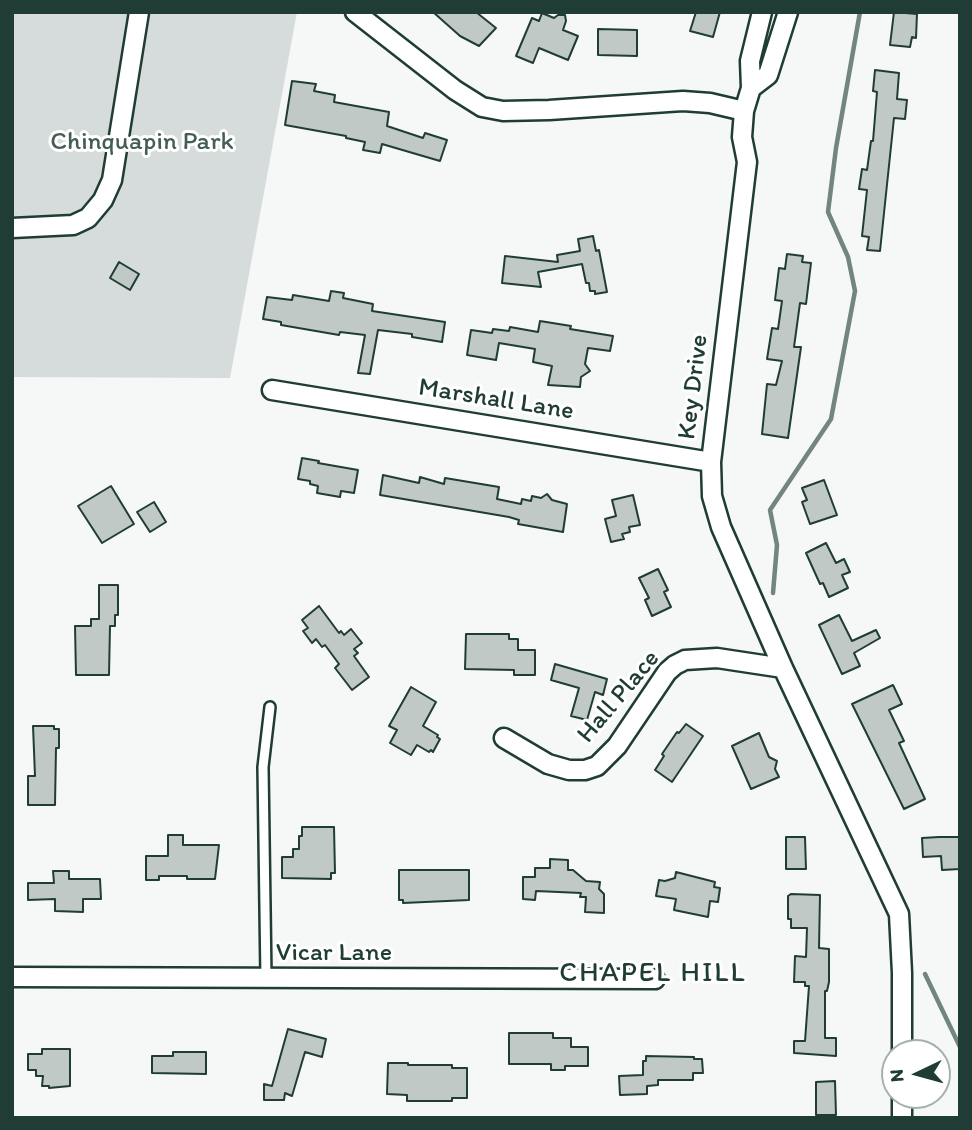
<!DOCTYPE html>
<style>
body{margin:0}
#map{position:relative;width:972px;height:1130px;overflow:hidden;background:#f6f7f7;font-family:Itim,sans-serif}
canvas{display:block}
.frame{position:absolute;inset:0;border:14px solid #1f3d34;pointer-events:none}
.north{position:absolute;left:881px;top:1039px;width:70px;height:70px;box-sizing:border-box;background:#fff;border:2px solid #a5b1ae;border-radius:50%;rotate:265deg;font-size:19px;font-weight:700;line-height:28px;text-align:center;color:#1f3d34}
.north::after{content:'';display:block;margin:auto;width:24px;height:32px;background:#1f3d34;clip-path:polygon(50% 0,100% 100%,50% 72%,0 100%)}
</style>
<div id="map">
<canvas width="972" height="1130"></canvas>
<div class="frame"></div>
<div class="north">N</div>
</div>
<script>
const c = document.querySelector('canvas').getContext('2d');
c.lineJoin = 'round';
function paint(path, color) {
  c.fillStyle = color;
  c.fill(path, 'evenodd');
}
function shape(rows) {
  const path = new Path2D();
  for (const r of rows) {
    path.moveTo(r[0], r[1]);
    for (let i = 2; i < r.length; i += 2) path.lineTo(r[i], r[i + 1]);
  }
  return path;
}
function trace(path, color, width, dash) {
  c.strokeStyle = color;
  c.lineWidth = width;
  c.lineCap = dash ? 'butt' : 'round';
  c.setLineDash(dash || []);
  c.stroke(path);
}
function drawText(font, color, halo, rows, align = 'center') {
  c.font = font + ' Itim,sans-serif';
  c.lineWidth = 6;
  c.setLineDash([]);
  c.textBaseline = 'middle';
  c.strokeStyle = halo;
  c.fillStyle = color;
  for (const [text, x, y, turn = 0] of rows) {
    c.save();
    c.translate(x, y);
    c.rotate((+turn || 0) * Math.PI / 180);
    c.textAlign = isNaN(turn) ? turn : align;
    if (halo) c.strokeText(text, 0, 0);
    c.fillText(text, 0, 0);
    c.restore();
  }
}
paint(shape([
 [12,12,297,12,230,378,12,377]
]), '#d6dcdb');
trace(shape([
 [773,593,777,545,770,510,831,419,855,291,848,257,828,212,836,148,860,12],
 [925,974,960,1047]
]), '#72857f', 4.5);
const building = shape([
 [433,12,476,12,496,28,479,46,460,36,433,12],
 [696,12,720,12,713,37,690,31,696,12],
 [894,12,917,14,916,38,912,37,910,47,890,45,894,12],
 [542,13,554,18,558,15,565,15,566,21,563,30,578,36,568,60,539,48,533,63,516,56,532,18,539,21,542,13],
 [598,29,637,30,637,56,598,55,598,29],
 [875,70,899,73,897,99,907,100,905,119,894,118,880,251,867,250,869,237,862,236,867,190,859,189,862,169,867,170,871,141,873,141,877,92,873,91,875,70],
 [292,81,316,84,314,91,335,95,334,102,389,112,387,126,423,138,425,133,447,140,440,161,382,144,380,153,363,150,365,142,346,138,346,136,285,125,292,81],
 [593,236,596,251,599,250,607,292,595,294,595,291,590,291,589,283,586,283,582,264,538,272,541,287,502,283,505,256,558,262,557,255,580,251,578,239,593,236],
 [787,254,803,256,802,262,811,263,806,304,800,303,794,347,801,347,788,438,762,434,767,384,776,385,782,361,767,359,772,328,778,329,782,301,775,300,779,268,785,269,787,254],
 [119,262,139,274,130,290,110,278,119,262],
 [331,291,344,293,343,298,373,304,372,311,445,322,442,342,412,337,412,334,378,330,370,374,358,373,365,335,340,332,339,335,281,325,281,322,263,319,267,297,292,300,293,295,329,301,331,291],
 [540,321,571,326,570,329,613,336,610,351,588,348,585,364,590,371,581,377,580,387,548,385,552,366,533,362,535,349,499,343,496,360,467,355,471,330,492,333,493,329,509,331,510,327,538,332,540,321],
 [302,458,319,461,318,463,358,470,354,493,341,491,340,497,317,493,318,486,310,484,310,481,298,479,302,458],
 [383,475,419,483,420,477,444,484,445,478,499,487,497,499,521,504,522,499,531,501,532,496,541,498,547,494,552,500,567,504,563,532,518,524,519,520,509,517,380,495,383,475],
 [824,480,837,515,810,524,802,502,807,500,802,488,824,480],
 [111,486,134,524,102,543,78,506,111,486],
 [633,495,640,525,629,527,630,532,622,534,624,539,611,542,605,519,616,516,612,500,633,495],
 [154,502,166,522,150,532,137,512,154,502],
 [826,543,836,563,844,559,850,572,842,575,848,588,829,597,823,583,820,584,806,553,826,543],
 [658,569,668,590,664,592,671,607,652,616,645,600,649,598,639,578,658,569],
 [99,585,118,585,118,615,115,615,115,626,110,626,109,675,76,675,75,626,91,626,91,619,99,619,99,585],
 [319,606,339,633,341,631,344,635,351,629,362,643,354,649,358,653,354,656,369,677,352,690,335,668,339,664,325,645,322,647,316,639,312,643,303,631,308,628,302,620,319,606],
 [839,615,852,641,876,630,880,638,854,653,860,666,842,674,819,625,839,615],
 [466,634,509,634,509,639,518,639,518,650,535,650,535,675,514,675,514,670,465,669,466,634],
 [555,664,607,679,603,695,595,692,587,720,571,716,579,688,551,680,555,664],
 [893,685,902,704,889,710,904,741,899,743,925,799,904,809,852,704,893,685],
 [411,687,436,702,423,726,438,735,437,737,440,739,433,752,431,750,429,752,417,745,411,755,390,743,397,730,389,726,411,687],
 [686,724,703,736,672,782,655,770,664,756,662,754,677,732,679,733,686,724],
 [33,726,54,726,54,729,59,729,59,748,56,748,55,805,28,805,28,776,35,776,33,726],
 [759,733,769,757,777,761,775,769,779,777,751,789,732,746,759,733],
 [302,827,334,827,335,873,331,873,331,879,282,878,282,857,293,857,293,849,299,849,299,836,302,836,302,827],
 [168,835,183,835,183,845,219,845,215,879,187,879,187,876,159,876,159,880,146,880,146,856,168,856,168,835],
 [786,837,805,837,806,869,786,869,786,837],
 [939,837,960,837,960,869,942,870,941,856,923,857,922,838,939,837],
 [550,859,568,860,568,870,573,870,586,881,600,882,599,889,604,894,604,913,585,912,586,897,580,897,581,893,536,891,535,900,523,899,523,877,535,877,535,868,550,868,550,859],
 [399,870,469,870,469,900,403,903,403,900,399,900,399,870],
 [53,871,69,871,69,879,100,879,101,899,83,899,83,912,55,911,55,899,28,900,28,883,54,883,53,871],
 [676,872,715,882,714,887,720,888,718,902,710,901,708,917,674,910,676,899,656,896,659,880,665,881,675,878,676,872],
 [791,894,820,895,819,948,829,949,829,982,827,991,825,991,825,1038,836,1038,836,1056,794,1053,794,1041,805,1041,809,986,805,986,805,982,794,982,795,956,806,957,807,928,791,928,791,919,788,919,788,896,791,894],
 [288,1029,326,1039,322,1057,305,1052,292,1096,285,1093,284,1100,264,1100,264,1084,272,1086,288,1029],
 [509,1033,553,1033,553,1038,571,1038,571,1047,588,1047,588,1066,565,1066,565,1070,551,1070,551,1064,509,1064,509,1033],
 [42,1049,70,1049,70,1086,49,1088,49,1086,42,1086,43,1076,36,1076,36,1070,28,1070,28,1054,42,1054,42,1049],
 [173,1052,206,1052,206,1074,152,1073,152,1056,173,1056,173,1052],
 [646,1056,694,1057,694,1059,702,1059,703,1073,693,1073,693,1080,658,1080,658,1085,647,1086,647,1094,620,1095,619,1076,643,1075,643,1061,646,1061,646,1056],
 [388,1063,408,1063,408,1065,452,1065,452,1068,467,1068,467,1098,452,1098,452,1101,407,1101,407,1095,387,1094,388,1063],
 [835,1081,836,1115,816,1115,816,1082,835,1081]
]);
paint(building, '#c0c9c6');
trace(building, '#1f3d34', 2);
const lane = shape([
 [266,979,263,767,270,707]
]);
const street = shape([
 [355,12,455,90,482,107,503,111,549,110,683,101,710,103,744,111],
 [762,12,750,61,751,88,744,111,742,137,747,162,711,462,712,496,721,527,783,668,899,914,902,973,902,1053],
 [751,88,768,75,788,12],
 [12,228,73,225,88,218,103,200,112,180,139,12],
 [272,390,711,462],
 [504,738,548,764,569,770,585,770,597,766,617,746,667,672,675,665,685,660,717,658,783,668],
 [12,977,655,979],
 [902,1095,902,1118]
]);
trace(lane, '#1f3d34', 14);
trace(street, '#1f3d34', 23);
trace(lane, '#fff', 9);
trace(street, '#fff', 18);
drawText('26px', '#445d55', '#fff', [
 ["Chinquapin Park",142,142]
]);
drawText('26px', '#1f3d34', '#fff', [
 ["Key Drive",694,387,-83],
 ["Marshall Lane",496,400,9],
 ["Hall Place",619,697,-50],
 ["Vicar Lane",334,953]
]);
c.letterSpacing = '2px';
drawText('28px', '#1f3d34', '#fff', [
 ["CHAPEL HILL",653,974]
]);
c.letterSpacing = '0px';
</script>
